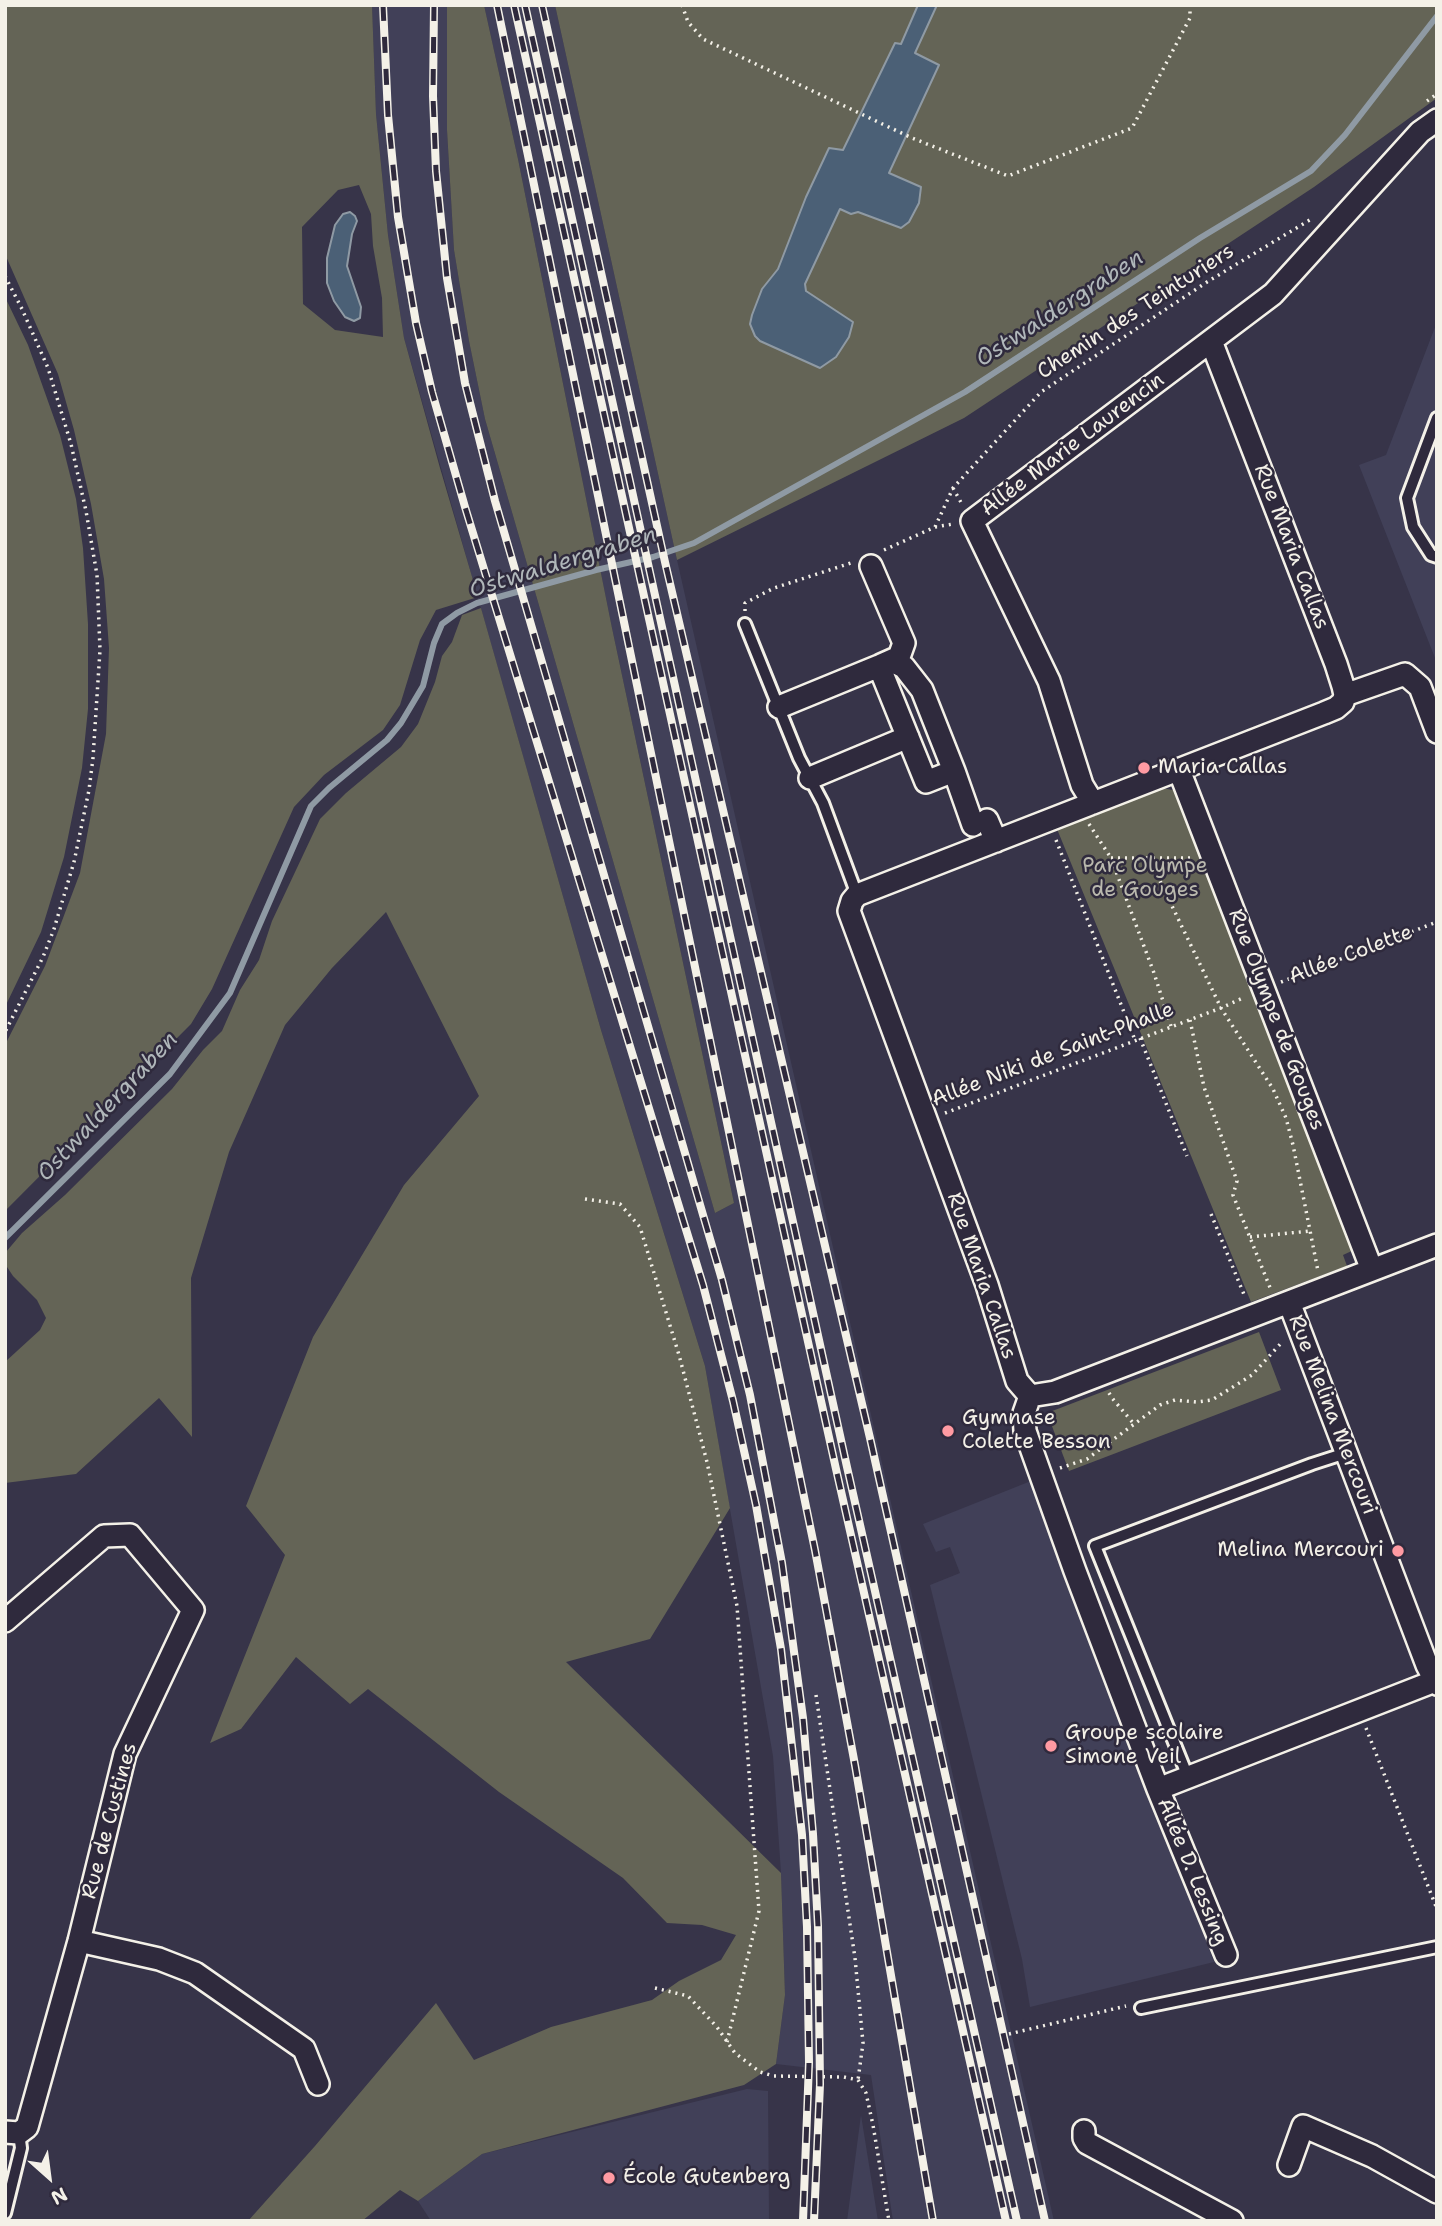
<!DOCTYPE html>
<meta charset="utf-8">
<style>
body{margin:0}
#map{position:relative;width:1442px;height:2226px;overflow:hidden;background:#373449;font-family:"Shantell Sans",sans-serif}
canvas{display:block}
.frame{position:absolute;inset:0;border:7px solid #f4f1e8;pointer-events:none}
.north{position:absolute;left:14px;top:2142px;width:70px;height:70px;-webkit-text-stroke:5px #2f2a3d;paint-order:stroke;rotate:152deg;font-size:19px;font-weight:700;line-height:28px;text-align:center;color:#f4f1e8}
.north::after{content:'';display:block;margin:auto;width:24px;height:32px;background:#f4f1e8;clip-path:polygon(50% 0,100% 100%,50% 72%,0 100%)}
</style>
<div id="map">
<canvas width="1442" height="2226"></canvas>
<div class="frame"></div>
<div class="north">N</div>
</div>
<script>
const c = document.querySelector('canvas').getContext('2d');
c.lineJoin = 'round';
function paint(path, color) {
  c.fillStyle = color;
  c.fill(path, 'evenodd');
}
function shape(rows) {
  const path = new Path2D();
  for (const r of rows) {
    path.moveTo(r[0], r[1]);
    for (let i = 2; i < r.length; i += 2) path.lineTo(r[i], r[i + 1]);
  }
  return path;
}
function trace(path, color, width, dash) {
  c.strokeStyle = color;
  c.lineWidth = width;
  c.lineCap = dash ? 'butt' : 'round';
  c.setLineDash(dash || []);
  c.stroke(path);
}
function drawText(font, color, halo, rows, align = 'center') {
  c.font = font + ' "Shantell Sans",sans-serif';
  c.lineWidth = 5;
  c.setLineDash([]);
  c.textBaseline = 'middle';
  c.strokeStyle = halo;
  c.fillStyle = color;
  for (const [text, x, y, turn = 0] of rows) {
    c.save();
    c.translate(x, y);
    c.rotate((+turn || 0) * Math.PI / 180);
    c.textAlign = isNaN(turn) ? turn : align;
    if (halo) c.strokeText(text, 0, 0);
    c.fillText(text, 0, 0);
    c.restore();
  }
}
paint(shape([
 [372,5,447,5,447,130,454,250,469,341,485,419,715,1213,734,1203,612,628,518,159,484,5,555,5,677,560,1054,2221,893,2221,871,2075,776,2064,785,1995,781,1873,773,1756,705,1366,601,1030,404,338,388,235,376,114],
 [1437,322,1437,663,1359,465,1386,455],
 [1031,1481,1214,1962,1030,2007,1022,1959,930,1585,960,1573,950,1547,936,1552,923,1524],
 [747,2089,768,2091,769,2221,431,2221,418,2201,482,2154],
 [861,2115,878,2221,847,2221]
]), '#414058');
paint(shape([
 [5,5,372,5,376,114,388,235,404,338,440,468,478,597,436,610,420,640,400,705,383,730,324,775,294,807,212,989,191,1024,5,1211,5,1045,45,966,80,873,106,734,109,648,104,579,91,504,74,430,58,374,5,254],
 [359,185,371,214,373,246,382,298,383,337,335,330,303,304,302,227,338,190],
 [447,5,484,5,518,159,612,628,734,1203,715,1213,485,419,469,341,454,250,447,130],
 [555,5,1437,5,1437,98,1314,187,964,418,677,560],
 [5,297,28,345,60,435,76,499,83,548,88,624,88,709,82,768,64,857,41,932,5,1007],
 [481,608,601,1030,705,1366,730,1508,650,1639,566,1662,781,1873,785,1995,776,2064,744,2085,482,2154,418,2201,400,2190,362,2221,248,2221,315,2146,436,2003,474,2060,551,2027,652,2000,679,1981,721,1960,736,1935,702,1925,667,1923,623,1878,499,1792,368,1689,350,1704,296,1657,241,1729,210,1743,285,1555,246,1506,313,1337,404,1185,479,1096,386,912,332,968,285,1025,229,1152,191,1278,192,1437,159,1398,76,1474,5,1483,5,1362,40,1330,46,1318,37,1300,13,1276,5,1264,6,1252,22,1233,65,1195,172,1089,203,1050,222,1031,240,990,259,960,272,921,320,819,346,793,401,747,418,724,435,682,442,656,452,642,462,615],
 [1162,788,1178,791,1356,1249,1343,1255,1347,1266,1251,1302,1057,829],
 [1259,1332,1281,1390,1069,1471,1047,1413]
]), '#646456');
const water = shape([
 [918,5,937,5,915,53,939,65,889,173,921,187,919,203,909,222,901,228,858,212,851,214,840,209,805,284,806,291,853,322,849,337,836,357,820,368,760,341,755,336,750,324,752,315,762,289,778,269,806,197,829,148,843,150,895,43,901,44,918,5],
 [350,212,355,216,357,221,352,234,347,266,361,307,360,318,354,321,345,317,334,301,327,283,327,258,335,225,343,214,350,212]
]);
paint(water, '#4b6076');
trace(water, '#8f9aa4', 2);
trace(shape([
 [5,1238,170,1074,230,993,311,806,329,788,387,740,401,723,423,686,434,643,442,624,457,613,477,603,596,570,653,557,694,543,965,392,1200,238,1311,171,1345,135,1437,16]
]), '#8f9aa4', 6);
const lane = shape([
 [1437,418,1407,498,1413,527,1431,555,1437,557],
 [745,624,799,758,823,803,857,895],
 [1188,1777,1095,1546,1312,1464,1346,1453],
 [1141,2008,1437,1947],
 [5,2213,21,2148,19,2133]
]);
const street = shape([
 [1211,341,1336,664,1343,686,1345,695,1343,702,1336,708,1324,713,857,895,852,901,849,911,987,1285,1017,1381,1030,1396,1055,1392,1437,1245],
 [871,566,904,643,899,657,881,665],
 [1345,695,1405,674,1420,687,1437,732],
 [779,707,879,666,926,782,954,771,922,690,904,667,892,661],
 [1179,770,1372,1270],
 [954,771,973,825],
 [810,778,908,737],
 [1093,803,1082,785,1049,681,972,521,1273,294,1420,132,1437,120],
 [987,820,996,841],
 [1289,1302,1427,1665,1437,1684],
 [1030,1396,1024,1413,1025,1431,1075,1571,1158,1789,1226,1955],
 [5,1621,104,1536,130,1535,193,1610,125,1754,79,1941,27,2127,19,2133,5,2132],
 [1158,1789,1435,1681],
 [79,1941,159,1959,195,1973,304,2049,318,2084],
 [1084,2131,1084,2138,1087,2143,1232,2221],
 [1289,2165,1303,2126,1372,2156,1437,2192]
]);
trace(lane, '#f4f1e8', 16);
trace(street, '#f4f1e8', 26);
trace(shape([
 [682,5,688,22,703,39,912,138,1008,176,1132,128,1190,18,1190,5],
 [1427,101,1437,94],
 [5,276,22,309,48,368,71,444,86,511,97,575,100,650,93,758,89,790,74,862,54,929,43,957,5,1032],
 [953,488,963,506],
 [935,527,953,524],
 [884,550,935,527,953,488,1041,392,1207,282,1313,218],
 [745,611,745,603,774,588,854,562],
 [1089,824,1111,858,1154,973,1171,1026],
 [1056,840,1135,1040],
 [1148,856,1221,1008,1273,1089,1286,1118,1293,1145,1318,1271],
 [1111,858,1190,858],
 [1281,982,1437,922],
 [1190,1020,1204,1087,1237,1181,1233,1195,1271,1290],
 [1140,1038,1187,1156],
 [945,1113,1221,1008,1245,997],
 [585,1199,620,1204,640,1227,679,1355,707,1462,737,1606,759,1911,727,2042],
 [1211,1214,1245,1297],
 [1250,1237,1310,1231],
 [1109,1393,1112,1398,1134,1424],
 [1060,1468,1087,1459,1160,1405,1175,1400,1196,1402,1212,1400,1252,1375,1283,1341],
 [816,1695,855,1958,863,2043,858,2080],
 [1366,1728,1437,1909],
 [655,1988,688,1996,717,2027,735,2053,760,2072,774,2076,844,2077,858,2080],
 [1009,2034,1126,2006],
 [858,2080,866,2093,873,2125,889,2221]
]), '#f4f1e8', 3.5, [2, 5]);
trace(lane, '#2f2a3d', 10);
trace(street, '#2f2a3d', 21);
const rail = shape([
 [383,5,388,115,398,217,416,323,432,392,465,507,703,1285,733,1401,756,1505,781,1649,802,1835,807,1927,809,2063,803,2221],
 [434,5,433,96,436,171,447,278,465,383,495,501,722,1280,750,1395,782,1563,803,1718,813,1834,818,1926,820,2084,814,2221],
 [497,5,815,1550,855,1765,933,2221],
 [514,5,836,1469,1006,2221],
 [525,5,847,1467,1017,2221],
 [542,5,665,562,870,1438,1045,2221]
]);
trace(rail, '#f4f1e8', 8);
trace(rail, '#2f2a3d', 5, [16]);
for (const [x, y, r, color] of [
 [1144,768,7,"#ff9aa2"],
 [948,1431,7,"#ff9aa2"],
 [1398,1551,7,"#ff9aa2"],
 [1051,1746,7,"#ff9aa2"],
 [609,2178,7,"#ff9aa2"]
]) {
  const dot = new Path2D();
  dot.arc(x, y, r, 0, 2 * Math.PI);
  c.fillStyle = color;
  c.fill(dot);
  trace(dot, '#2f2a3d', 2.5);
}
drawText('21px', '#f4f1e8', '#2f2a3d', [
 ["Chemin des Teinturiers",1136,312,-33],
 ["Allée Marie Laurencin",1073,445,-37],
 ["Rue Maria Callas",1291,547,69],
 ["Allée Colette",1351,955,-21],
 ["Rue Olympe de Gouges",1276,1020,69],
 ["Allée Niki de Saint-Phalle",1053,1055,-21],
 ["Rue Maria Callas",981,1276,71],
 ["Rue Melina Mercouri",1332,1415,69],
 ["Rue de Custines",110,1821,-75],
 ["Allée D. Lessing",1192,1872,68]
]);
drawText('21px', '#f4f1e8', '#2f2a3d', [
 ["Maria Callas",1158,768],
 ["Gymnase",962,1419],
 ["Colette Besson",962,1443],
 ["Melina Mercouri",1384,1551,"right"],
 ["Groupe scolaire",1065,1734],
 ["Simone Veil",1065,1758],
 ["École Gutenberg",623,2178]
], 'left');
drawText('21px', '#bab9ae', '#2f2a3d', [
 ["Parc Olympe",1145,867],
 ["de Gouges",1145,891]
]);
drawText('italic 23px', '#b0b7ba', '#2f2a3d', [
 ["Ostwaldergraben",1060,309,-33],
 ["Ostwaldergraben",563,563,-17],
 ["Ostwaldergraben",108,1107,-47]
]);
</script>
